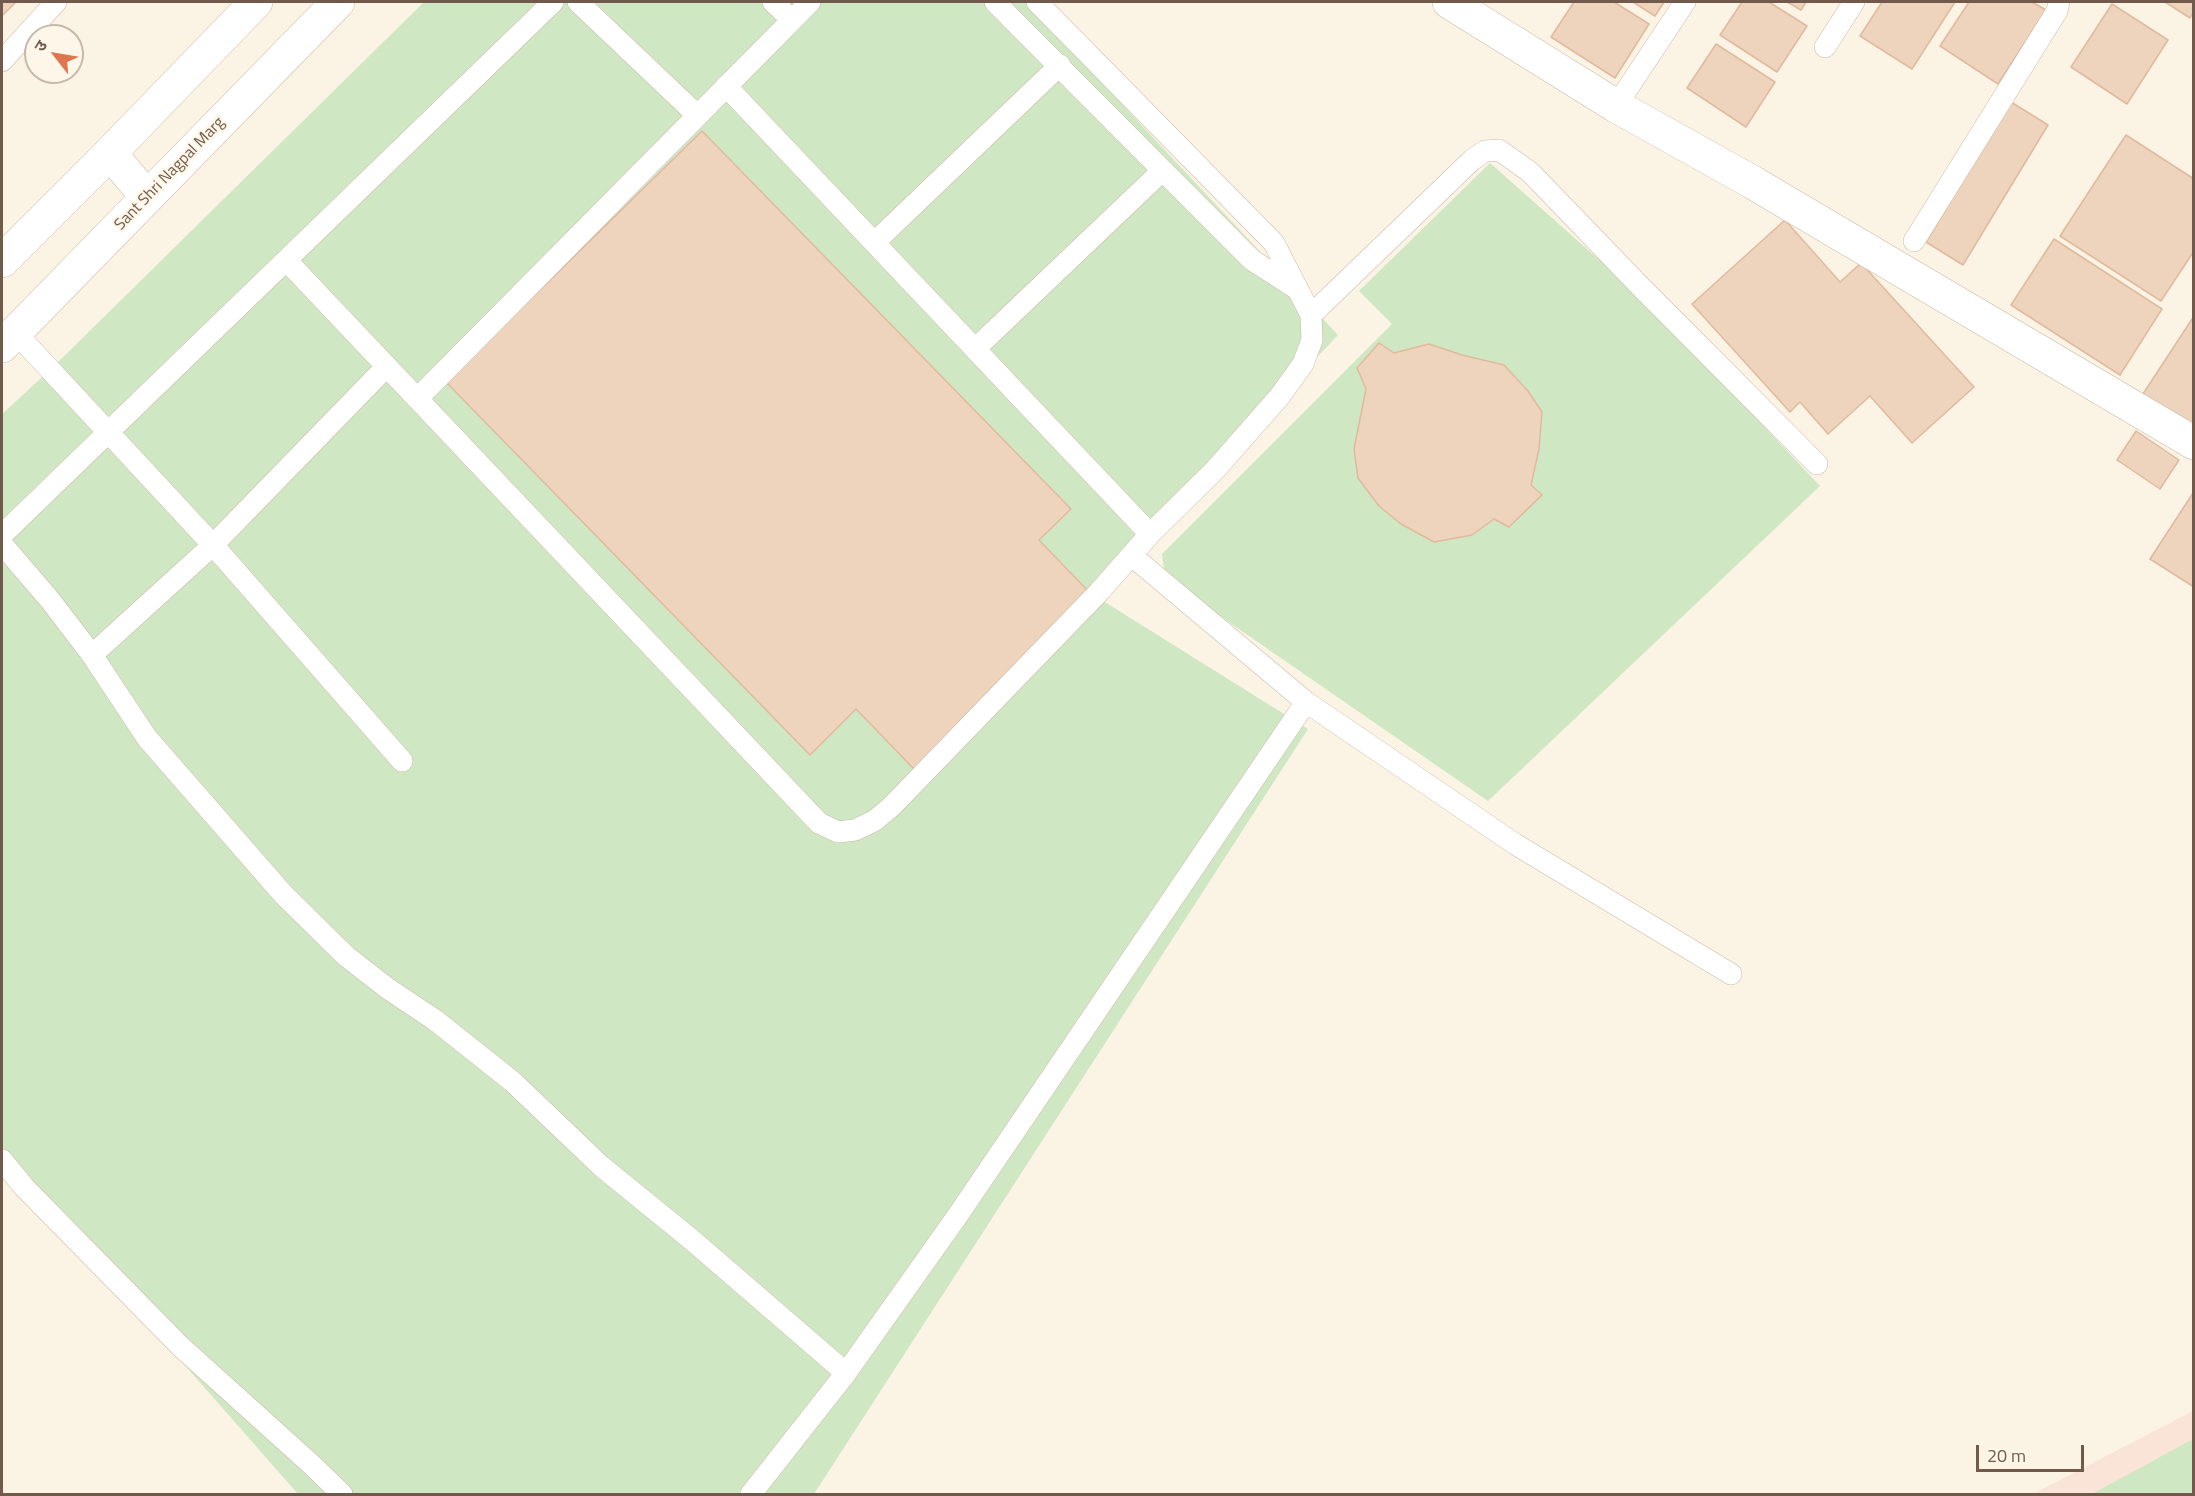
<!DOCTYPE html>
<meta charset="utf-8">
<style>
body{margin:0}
#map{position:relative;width:2195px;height:1496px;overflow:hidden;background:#fbf3e3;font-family:"Titillium Web","Noto Sans Devanagari",sans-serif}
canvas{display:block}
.frame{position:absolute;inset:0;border:3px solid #715a4b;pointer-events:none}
.north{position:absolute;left:24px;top:24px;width:60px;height:60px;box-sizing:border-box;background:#fef7e9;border:2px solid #c6b8aa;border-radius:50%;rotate:301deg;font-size:16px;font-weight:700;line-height:24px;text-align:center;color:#715a4b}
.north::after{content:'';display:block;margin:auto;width:21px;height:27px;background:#de764f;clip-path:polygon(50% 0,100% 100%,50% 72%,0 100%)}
.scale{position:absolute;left:1976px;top:1445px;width:108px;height:27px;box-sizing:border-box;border:3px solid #715a4b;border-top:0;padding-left:8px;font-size:18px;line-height:21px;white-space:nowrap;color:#715a4b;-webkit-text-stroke:4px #fef7e9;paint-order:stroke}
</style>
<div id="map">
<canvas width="2195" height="1496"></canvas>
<div class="frame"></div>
<div class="north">उ</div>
<div class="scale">20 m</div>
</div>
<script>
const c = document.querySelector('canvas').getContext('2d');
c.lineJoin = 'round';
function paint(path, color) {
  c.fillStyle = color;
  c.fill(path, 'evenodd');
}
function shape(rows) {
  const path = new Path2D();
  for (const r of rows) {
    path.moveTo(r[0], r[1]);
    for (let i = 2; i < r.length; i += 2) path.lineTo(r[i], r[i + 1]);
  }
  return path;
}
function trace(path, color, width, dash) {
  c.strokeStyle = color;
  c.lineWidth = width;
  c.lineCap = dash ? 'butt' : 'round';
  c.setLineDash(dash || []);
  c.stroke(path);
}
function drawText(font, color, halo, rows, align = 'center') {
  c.font = font + ' "Titillium Web",sans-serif';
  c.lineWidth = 5;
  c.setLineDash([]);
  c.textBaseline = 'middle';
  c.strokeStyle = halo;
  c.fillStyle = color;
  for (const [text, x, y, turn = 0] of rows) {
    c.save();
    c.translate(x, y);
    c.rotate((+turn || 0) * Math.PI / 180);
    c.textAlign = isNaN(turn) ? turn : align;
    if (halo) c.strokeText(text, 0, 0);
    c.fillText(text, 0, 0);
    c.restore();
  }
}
paint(shape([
 [2193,1411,2193,1494,2033,1494]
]), '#fae4d8');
paint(shape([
 [424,2,1026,2,1338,335,1092,594,1308,729,814,1494,298,1494,2,1157,2,414,51,369],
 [1490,163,1649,304,1820,486,1488,801,1165,578,1162,554,1392,324,1359,291],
 [2193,1439,2193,1494,2092,1494]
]), '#d0e7c3');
const building = shape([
 [2,2,16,2,2,16,2,2],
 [1574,2,1614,2,1649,24,1615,78,1551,37,1574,2],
 [1633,2,1664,2,1655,16,1633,2],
 [1742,2,1769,2,1807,26,1777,72,1720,35,1742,2],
 [1787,2,1806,2,1801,10,1787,2],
 [1882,2,1955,2,1912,69,1860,36,1882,2],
 [1969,2,2032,2,2046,10,1998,84,1940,46,1969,2],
 [2165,2,2194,2,2194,11,2190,18,2165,2],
 [2112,4,2168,40,2127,104,2071,67,2112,4],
 [1716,44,1775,82,1746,127,1687,88,1716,44],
 [2011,102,2048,125,1963,265,1926,242,2011,102],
 [702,131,1071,509,1039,540,1092,595,914,769,856,709,810,755,446,382,702,131],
 [2126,135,2194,179,2194,251,2161,301,2060,236,2126,135],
 [1785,220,1840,282,1861,263,1974,387,1912,443,1870,396,1828,434,1800,402,1790,412,1692,304,1785,220],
 [2054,239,2162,309,2120,375,2011,305,2054,239],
 [2194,316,2194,431,2141,397,2194,316],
 [1379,343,1394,353,1429,344,1462,355,1504,365,1528,391,1542,412,1539,449,1531,485,1542,495,1509,527,1494,519,1472,535,1434,542,1401,524,1379,506,1358,478,1354,449,1366,389,1357,368,1379,343],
 [2136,431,2179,460,2160,489,2117,460,2136,431],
 [2193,493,2194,493,2194,587,2150,559,2193,493]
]);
paint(building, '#eed3bd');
trace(building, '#e0ba9e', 1.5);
const lane = shape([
 [578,2,697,115],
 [773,2,792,20],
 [995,2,1252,260,1297,289],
 [1825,47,1854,2],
 [2,61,56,2],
 [726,86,1150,534],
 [1616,106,1685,2],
 [1914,241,2057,11,2059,2],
 [875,242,1060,65],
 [286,260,819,823,838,832,855,830,874,821,891,807,1099,592,1150,534,1215,470,1280,396,1303,364,1312,340,1311,315,1274,243,1037,2],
 [1311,315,1472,160,1485,151,1499,150,1530,172,1638,284,1817,464],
 [16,333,213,545,402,761],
 [976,348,1162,171],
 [417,399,810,2],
 [2,535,553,2],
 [2,544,50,600,92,655,147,738,283,894,346,956,387,988,435,1020,513,1082,601,1166,692,1240,846,1373],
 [1132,556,1306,702,1515,844,1731,974],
 [92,655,213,545,387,366],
 [2,1160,24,1187,180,1346,312,1465,342,1494],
 [751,1494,846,1373,958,1215,1306,702]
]);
const street = shape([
 [1449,2,1616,106,1752,182,2194,443]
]);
const secondary = shape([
 [110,153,147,197],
 [2,261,110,153,256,2],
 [2,346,338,2]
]);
trace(lane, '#cbbbab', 22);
trace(street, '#cbbbab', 34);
trace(secondary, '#d0bdab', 34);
trace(lane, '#fff', 21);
trace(street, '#fff', 33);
trace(secondary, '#fff', 33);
drawText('16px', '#715a4b', '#fef7e9', [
 ["Sant Shri Nagpal Marg",170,174,-46]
]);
</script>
